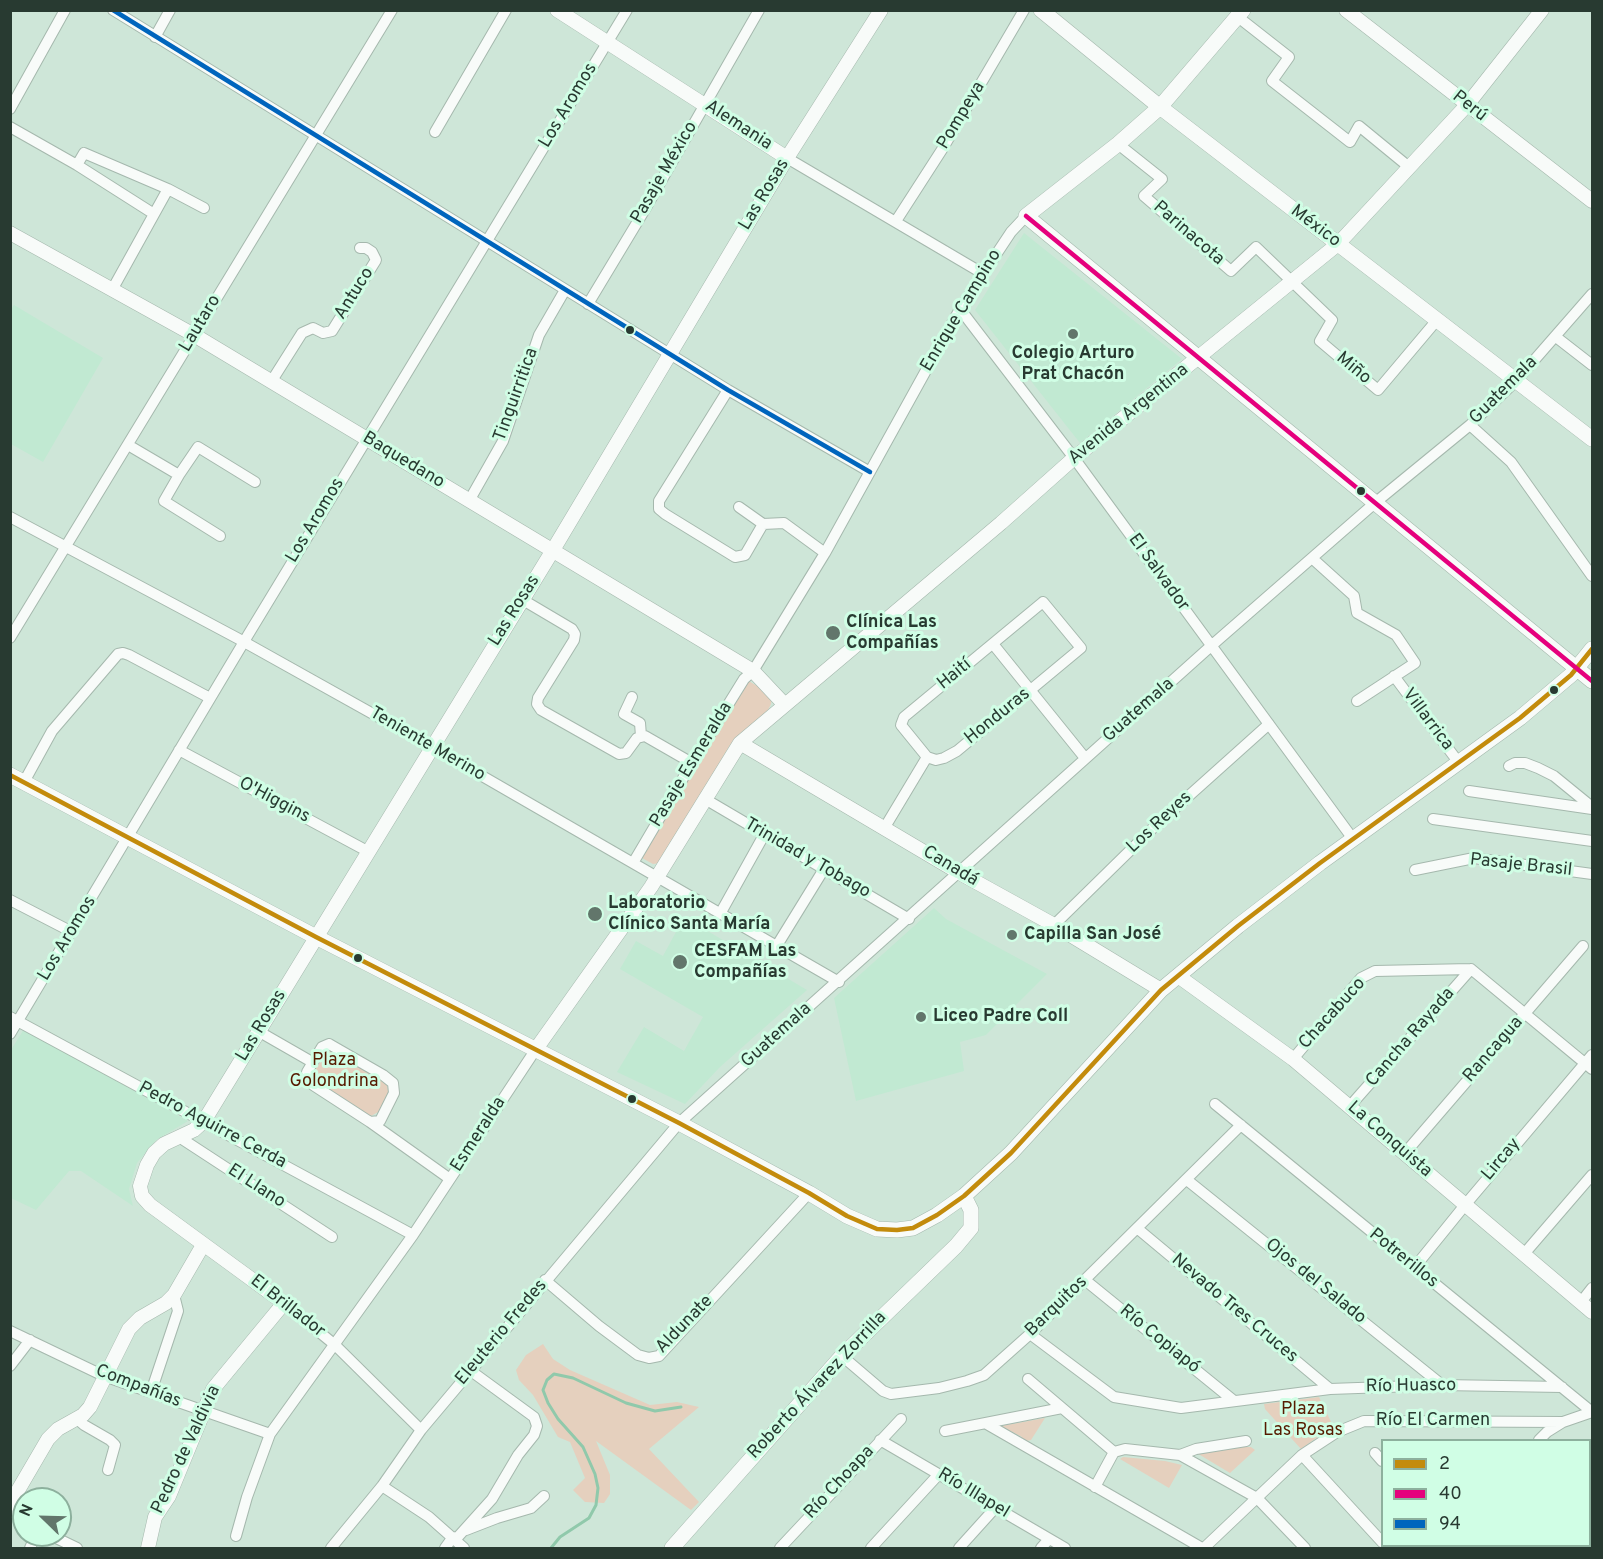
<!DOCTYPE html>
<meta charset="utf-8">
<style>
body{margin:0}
#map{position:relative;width:1603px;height:1559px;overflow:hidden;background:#cee6d8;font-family:Overpass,sans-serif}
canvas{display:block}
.frame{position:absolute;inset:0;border:12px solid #283a31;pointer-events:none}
.legend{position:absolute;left:1381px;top:1439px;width:210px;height:108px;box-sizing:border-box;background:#d0fee5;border:2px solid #8db09d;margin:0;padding:8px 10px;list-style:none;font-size:18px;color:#283a31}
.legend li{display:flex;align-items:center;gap:12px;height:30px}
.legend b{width:30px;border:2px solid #8db09d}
.north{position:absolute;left:12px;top:1487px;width:60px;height:60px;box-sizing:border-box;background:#d0fee5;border:2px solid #8db09d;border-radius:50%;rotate:293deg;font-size:16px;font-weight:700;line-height:24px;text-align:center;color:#283a31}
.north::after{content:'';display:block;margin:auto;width:21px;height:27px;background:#62766b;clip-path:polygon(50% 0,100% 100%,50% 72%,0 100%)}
</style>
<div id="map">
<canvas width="1603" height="1559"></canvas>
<div class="frame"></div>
<ul class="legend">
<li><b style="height:8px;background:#c38b0c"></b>2</li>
<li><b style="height:8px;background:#e5007d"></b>40</li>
<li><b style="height:8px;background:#0065bd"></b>94</li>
</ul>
<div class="north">N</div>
</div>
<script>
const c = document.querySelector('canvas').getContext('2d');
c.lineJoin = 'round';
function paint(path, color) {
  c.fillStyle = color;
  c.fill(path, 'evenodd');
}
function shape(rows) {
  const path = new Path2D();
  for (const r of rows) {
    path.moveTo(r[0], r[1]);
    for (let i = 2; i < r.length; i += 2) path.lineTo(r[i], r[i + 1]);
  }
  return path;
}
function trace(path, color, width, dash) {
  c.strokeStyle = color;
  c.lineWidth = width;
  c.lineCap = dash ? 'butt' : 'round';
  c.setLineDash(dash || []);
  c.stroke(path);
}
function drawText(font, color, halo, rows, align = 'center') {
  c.font = font + ' Overpass,sans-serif';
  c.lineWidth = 6;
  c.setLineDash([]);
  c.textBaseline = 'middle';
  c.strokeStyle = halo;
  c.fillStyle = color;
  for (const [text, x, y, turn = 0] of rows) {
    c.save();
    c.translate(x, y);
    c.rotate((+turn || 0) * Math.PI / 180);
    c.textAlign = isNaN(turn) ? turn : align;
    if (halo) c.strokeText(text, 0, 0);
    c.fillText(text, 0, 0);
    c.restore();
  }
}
paint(shape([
 [1024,233,1182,359,1080,443,975,310],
 [14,305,103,358,43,462,11,444,10,311],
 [934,908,946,919,1047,974,986,1035,960,1042,964,1071,856,1101,834,998],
 [684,917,807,990,720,1067,685,1104,617,1072,644,1027,684,1051,703,1017,620,969,636,941,663,956],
 [24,1029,188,1121,156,1140,137,1163,129,1189,133,1206,81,1171,69,1171,36,1210,11,1198,11,1050]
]), '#c1e9d2');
paint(shape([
 [747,680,769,693,772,699,771,704,768,710,730,745,661,863,653,864,642,858,644,855,641,853,649,846],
 [328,1050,333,1050,382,1080,387,1085,389,1096,380,1111,371,1116,367,1114,318,1083,312,1070,322,1054],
 [543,1344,553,1359,570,1370,650,1405,677,1402,699,1407,649,1449,699,1502,691,1510,596,1441,610,1475,610,1494,604,1503,585,1502,573,1490,585,1478,570,1442,558,1437,533,1395,519,1380,516,1370,526,1355],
 [1319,1397,1333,1426,1301,1449,1265,1409,1264,1404],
 [1045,1418,1031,1440,1026,1441,1021,1438,1022,1437,1001,1426],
 [1245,1445,1245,1447,1251,1447,1255,1450,1230,1473,1195,1452],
 [1123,1457,1165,1461,1182,1465,1169,1488,1120,1459]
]), '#e5d0be');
trace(shape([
 [551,1548,560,1537,589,1518,596,1505,598,1488,595,1474,583,1447,558,1419,548,1403,543,1390,547,1380,554,1374,573,1378,626,1403,655,1411,681,1407]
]), '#90c9ab', 3);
const minor = shape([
 [113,10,728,390,870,472],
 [1238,17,1289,57,1272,81,1350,142,1359,126,1409,167],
 [155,37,170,10],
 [10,109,65,10],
 [10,127,77,165,154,214],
 [435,132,506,10],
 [1118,144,1162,179,1144,196,1231,271,1256,247,1332,320,1320,341,1378,390,1437,320],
 [787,158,982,273],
 [77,165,84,153,168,189,204,208],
 [896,221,943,148,1024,10],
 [112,290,168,189],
 [588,304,644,211,759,10],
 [960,309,1074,458,1353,839],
 [1556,337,1592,365],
 [271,382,302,333,313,328,323,333,332,331,376,260,372,252,366,248,360,248],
 [728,390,659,501,659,509,665,514,735,557,745,555,763,524],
 [1470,425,1511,462,1592,576],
 [128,445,179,475],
 [469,501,503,441,539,335,565,290],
 [739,507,763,524,784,523,825,553],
 [10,517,237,638,425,743,839,982],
 [220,536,164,501,179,475,198,447,255,482],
 [1313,559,1354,596,1357,613,1396,635,1415,663,1357,701],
 [523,600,572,629,575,634,574,640,538,698,537,704,541,710,619,754,626,753,637,738,645,736,692,763],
 [1043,602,1081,648,957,751,944,758,936,760,927,757,901,725,904,717,1043,602],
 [10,638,392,10],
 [993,644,1085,758],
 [1394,676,1459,763],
 [632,697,624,714,640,723,641,736],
 [179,750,369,852],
 [1509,766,1515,763,1525,763,1538,768,1554,776,1592,807],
 [24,782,52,731,118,654,123,653,129,655,210,698],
 [1469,791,1592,809],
 [705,799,909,919],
 [1433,819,1592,841],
 [885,827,927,757],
 [633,863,692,763,744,679,753,671,825,553,960,309,1011,232,1026,216],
 [1415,870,1474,858,1592,874],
 [10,900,72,932],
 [720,914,764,835],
 [1054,925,1153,828,1269,724],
 [776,947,824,869],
 [10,1017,413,1235],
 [258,1031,312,1062],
 [10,1034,248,635,627,10],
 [329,1044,383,1075,393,1083,394,1093,380,1121,370,1122,313,1085,307,1072,322,1047,329,1044],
 [1293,1059,1361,978,1375,971,1471,969,1592,1069],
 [1215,1104,1592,1412],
 [1350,1106,1471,969],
 [370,1122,450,1179],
 [179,1137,332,1237],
 [1405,1153,1583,946],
 [1187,1180,1442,1385],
 [1138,1229,1330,1389],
 [1524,1254,1592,1175],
 [1414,1268,1465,1205,1592,1055],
 [545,1280,599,1326,638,1355,649,1358,659,1356,809,1193],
 [1085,1280,1234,1401],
 [1581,1302,1592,1288],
 [284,1303,335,1345,421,1430],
 [10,1331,104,1376,270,1434],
 [1030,1334,1114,1397,1181,1408,1330,1389,1442,1385,1562,1387],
 [842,1356,883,1391,891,1394,939,1388,967,1381,984,1375,1030,1334,1241,1125],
 [10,1366,30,1340],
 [1028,1379,1114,1452],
 [151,1392,178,1311,174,1295],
 [77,1419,84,1425,110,1440,115,1445,108,1470],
 [985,1423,1202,1548],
 [945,1431,1062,1408],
 [880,1440,1065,1548],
 [1539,1440,1547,1432,1563,1422,1592,1412],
 [1114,1452,1125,1449,1180,1455,1257,1498,1305,1548],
 [1375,1453,1382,1461],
 [1180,1455,1196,1449,1246,1441],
 [1302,1455,1382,1542],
 [1590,1477,1592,1475],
 [382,1486,429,1517,464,1548],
 [1095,1487,1114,1452],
 [10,1511,24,1520],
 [466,1530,497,1518,531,1508,544,1496],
 [50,1535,77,1548],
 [236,1536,247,1497,270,1434,413,1235,536,1049],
 [456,1539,492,1499,518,1455,534,1435,537,1426,534,1417,471,1371],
 [1586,1546,1590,1548],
 [30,1548,36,1535],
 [331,1548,382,1486,421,1430,679,1123,1211,646,1376,502,1470,425,1516,381,1592,294],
 [445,1548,453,1537],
 [780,1548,901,1419],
 [871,1548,939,1474],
 [959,1548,996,1507],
 [1041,1548,1049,1539],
 [1204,1548,1302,1455,1337,1432,1364,1421,1563,1422],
 [1428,1548,1431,1546],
 [1512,1548,1516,1546]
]);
const tertiary = shape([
 [557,10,787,158],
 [1346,10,1592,201],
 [10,233,194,335,753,671,784,704],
 [740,743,958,872,1054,925,1161,990],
 [1178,976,1293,1059,1592,1312],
 [536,1049,651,887,740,743,1001,523,1074,458,1338,244,1467,105,1542,10],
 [10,1504,48,1439,58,1429,83,1415,90,1407,129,1329,140,1318,166,1303,174,1295,203,1245],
 [148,1548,155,1517,169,1496,213,1389,284,1303,150,1205,142,1196,140,1186,147,1165,154,1153,164,1144,194,1130,204,1121,553,550,787,158,881,10]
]);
const secondary = shape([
 [1041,10,1160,107,1592,439],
 [1243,10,1160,107,1118,144,1026,216,1592,681],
 [10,775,316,937,679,1123,809,1193,847,1216,877,1229,897,1230,913,1228,937,1215,964,1196,1011,1153,1161,990,1238,926,1320,863,1520,718,1571,675,1592,649],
 [672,1548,842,1356,956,1246,971,1228,971,1210,964,1196]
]);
trace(minor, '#a5b8ad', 12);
trace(tertiary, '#a5b8ad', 15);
trace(secondary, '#a5b8ad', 16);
trace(minor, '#f8fbf9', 10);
trace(tertiary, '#f8fbf9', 14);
trace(secondary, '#f8fbf9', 15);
trace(shape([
 [10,775,316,937,679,1123,809,1193,847,1216,877,1229,897,1230,913,1228,937,1215,964,1196,1011,1153,1161,990,1238,926,1320,863,1520,718,1571,675,1592,649]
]), '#c38b0c', 4.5);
trace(shape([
 [1026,216,1592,681]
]), '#e5007d', 4.5);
trace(shape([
 [113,10,728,390,870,472]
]), '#0065bd', 4.5);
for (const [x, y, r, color] of [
 [630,330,5,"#283a31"],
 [1073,334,6,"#62766b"],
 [1361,491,5,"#283a31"],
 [833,633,8,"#62766b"],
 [1554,690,5,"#283a31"],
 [595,914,8,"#62766b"],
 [1012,935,6,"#62766b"],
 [358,958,5,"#283a31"],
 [680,962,8,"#62766b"],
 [921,1017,6,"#62766b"],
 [632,1099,5,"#283a31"]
]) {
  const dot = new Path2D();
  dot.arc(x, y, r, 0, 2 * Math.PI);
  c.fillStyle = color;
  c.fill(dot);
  trace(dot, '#d0fee5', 2);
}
drawText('18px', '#283a31', '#d0fee5', [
 ["Los Aromos",569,106,-59],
 ["Perú",1469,107,38],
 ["Pompeya",962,116,-59],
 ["Alemania",738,126,33],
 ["Pasaje México",665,173,-60],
 ["Las Rosas",765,195,-59],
 ["México",1315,227,37],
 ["Parinacota",1188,234,41],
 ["Antuco",355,294,-58],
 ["Enrique Campino",962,311,-59],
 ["Lautaro",201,324,-59],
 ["Miño",1353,369,40],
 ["Guatemala",1504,391,-45],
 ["Tinguirritica",517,395,-70],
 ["Avenida Argentina",1129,415,-39],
 ["Baquedano",403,461,31],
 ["Los Aromos",316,521,-59],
 ["El Salvador",1158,573,54],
 ["Las Rosas",515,611,-58],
 ["Haití",955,675,-39],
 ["Guatemala",1139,711,-41],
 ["Honduras",998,717,-39],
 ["Villarrica",1427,720,53],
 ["Teniente Merino",427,745,30],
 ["Pasaje Esmeralda",692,765,-59],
 ["O'Higgins",274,801,28],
 ["Los Reyes",1160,823,-43],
 ["Trinidad y Tobago",807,859,30],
 ["Pasaje Brasil",1521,866,6],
 ["Canadá",950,867,31],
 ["Los Aromos",68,939,-59],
 ["Chacabuco",1333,1014,-48],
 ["Las Rosas",262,1026,-59],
 ["Guatemala",777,1036,-42],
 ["Cancha Rayada",1411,1038,-49],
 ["Rancagua",1494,1050,-49],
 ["Pedro Aguirre Cerda",212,1126,28],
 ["Esmeralda",479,1135,-57],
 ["La Conquista",1389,1140,41],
 ["Lircay",1502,1160,-50],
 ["El Llano",256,1187,33],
 ["Potrerillos",1403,1259,39],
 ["Ojos del Salado",1315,1282,39],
 ["El Brillador",287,1307,38],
 ["Barquitos",1057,1307,-44],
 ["Nevado Tres Cruces",1234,1309,40],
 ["Aldunate",685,1325,-46],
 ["Eleuterio Fredes",502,1333,-50],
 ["Río Copiapó",1159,1340,39],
 ["Roberto Álvarez Zorrilla",818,1386,-47],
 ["Compañías",138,1387,21],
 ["Río Huasco",1411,1387,-1],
 ["Río El Carmen",1433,1421],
 ["Pedro de Valdivia",187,1450,-65],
 ["Río Choapa",840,1483,-47],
 ["Río Illapel",973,1494,31]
]);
drawText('bold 18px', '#283a31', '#d0fee5', [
 ["Colegio Arturo",1073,354,"center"],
 ["Prat Chacón",1073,375,"center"],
 ["Clínica Las",846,623],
 ["Compañías",846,644],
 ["Laboratorio",608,904],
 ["Clínico Santa María",608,925],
 ["Capilla San José",1024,935],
 ["CESFAM Las",694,952],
 ["Compañías",694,973],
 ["Liceo Padre Coll",933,1017]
], 'left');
drawText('18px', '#561b00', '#d0fee5', [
 ["Plaza",334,1061],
 ["Golondrina",334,1082],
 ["Plaza",1303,1410],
 ["Las Rosas",1303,1431]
]);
</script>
